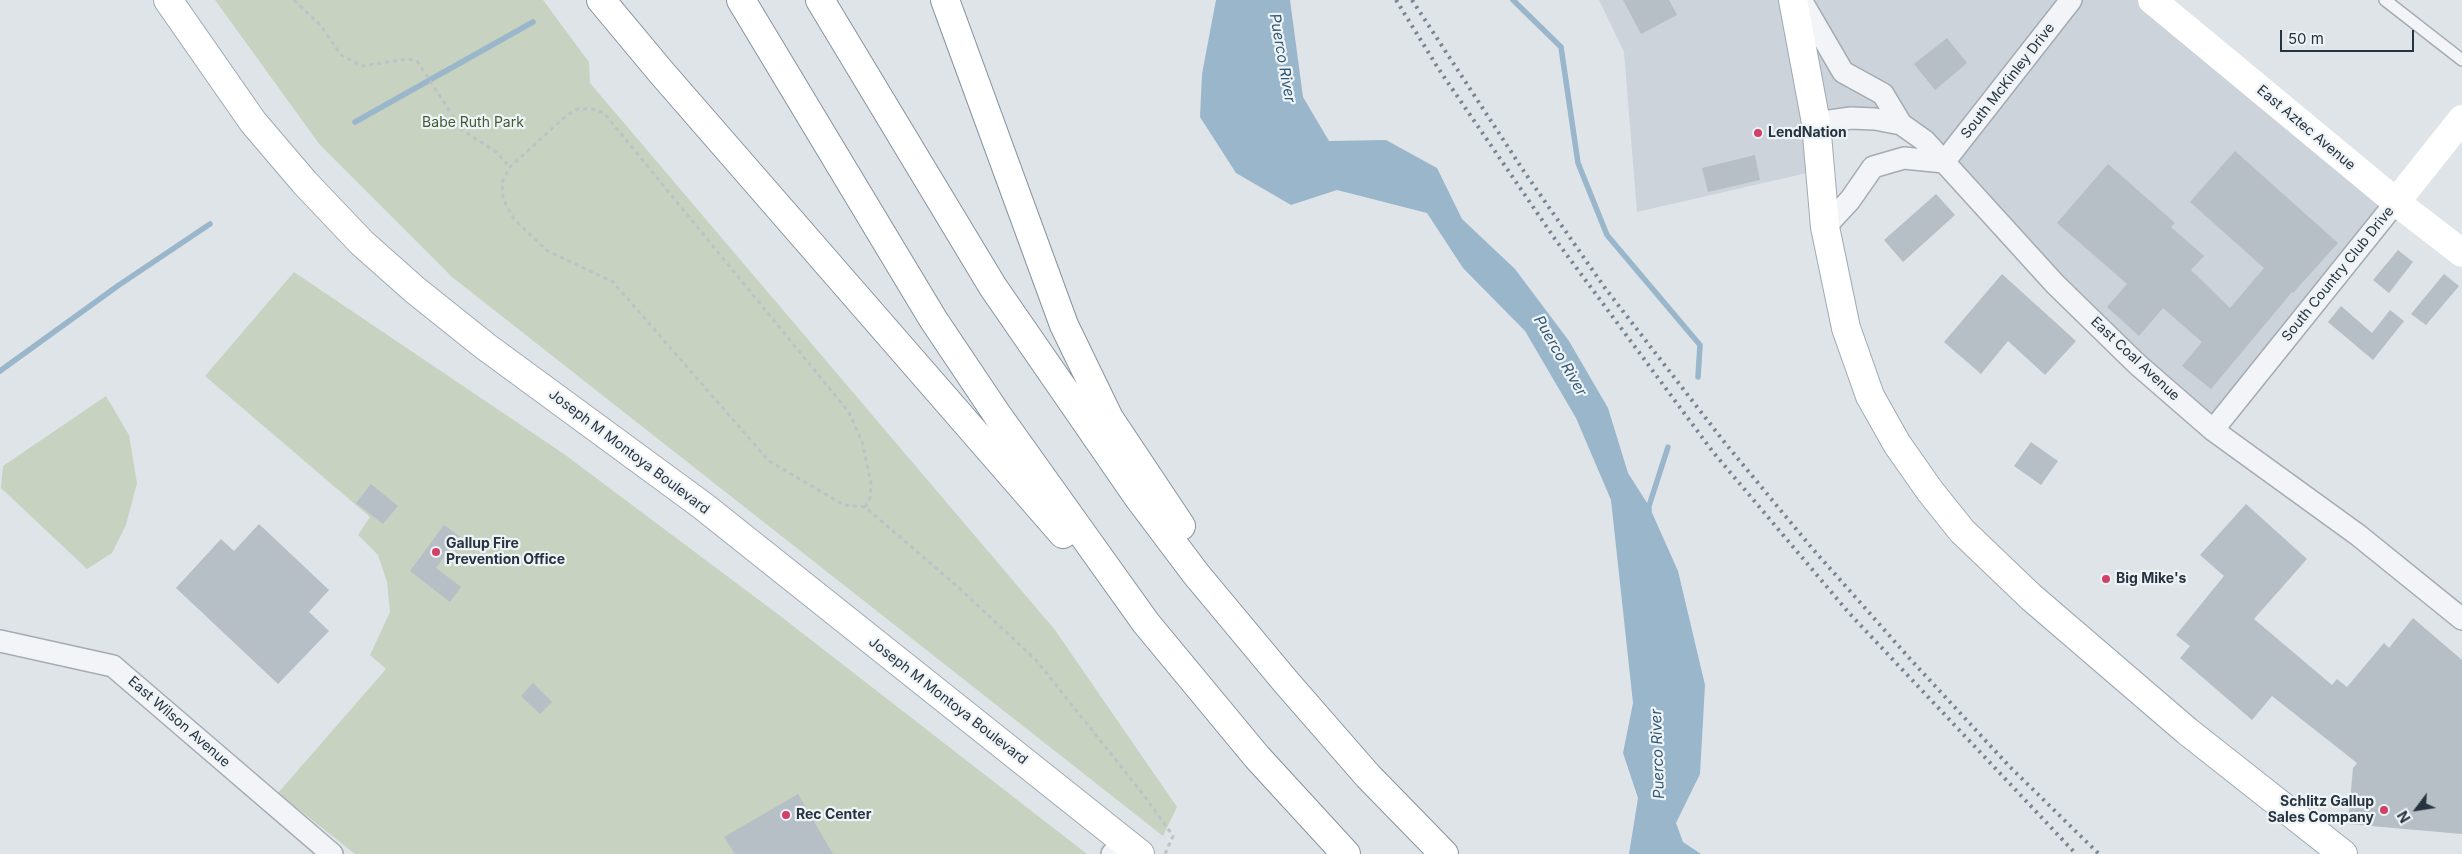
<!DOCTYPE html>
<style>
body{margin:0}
#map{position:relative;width:2462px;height:854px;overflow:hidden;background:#dfe4e9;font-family:Inter,sans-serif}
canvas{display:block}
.north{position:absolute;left:2392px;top:784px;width:50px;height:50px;-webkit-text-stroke:4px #eef3f6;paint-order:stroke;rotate:239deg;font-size:14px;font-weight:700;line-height:20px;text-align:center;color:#273340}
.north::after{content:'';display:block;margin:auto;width:18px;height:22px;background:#273340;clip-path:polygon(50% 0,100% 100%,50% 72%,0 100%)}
.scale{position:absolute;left:2280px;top:30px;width:134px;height:22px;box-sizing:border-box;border:2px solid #273340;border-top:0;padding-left:6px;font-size:15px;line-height:18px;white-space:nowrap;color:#273340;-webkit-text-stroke:4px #eef3f6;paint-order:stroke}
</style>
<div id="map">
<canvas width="2462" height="854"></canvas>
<div class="north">N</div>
<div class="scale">50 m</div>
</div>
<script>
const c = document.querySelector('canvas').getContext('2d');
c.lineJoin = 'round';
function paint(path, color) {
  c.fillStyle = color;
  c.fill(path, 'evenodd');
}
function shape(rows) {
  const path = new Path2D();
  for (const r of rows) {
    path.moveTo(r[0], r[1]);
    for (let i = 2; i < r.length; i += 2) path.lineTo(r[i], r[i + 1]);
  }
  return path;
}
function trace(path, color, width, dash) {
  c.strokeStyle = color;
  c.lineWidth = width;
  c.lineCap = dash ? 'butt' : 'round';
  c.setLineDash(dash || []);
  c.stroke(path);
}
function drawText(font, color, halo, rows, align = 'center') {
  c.font = font + ' Inter,sans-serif';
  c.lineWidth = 4.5;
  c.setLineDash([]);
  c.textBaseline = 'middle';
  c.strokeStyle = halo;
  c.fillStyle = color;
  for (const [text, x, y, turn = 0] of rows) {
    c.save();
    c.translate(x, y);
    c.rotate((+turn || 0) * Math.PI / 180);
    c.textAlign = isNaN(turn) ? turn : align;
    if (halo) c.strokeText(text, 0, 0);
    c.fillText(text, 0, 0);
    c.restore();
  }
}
paint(shape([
 [1599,0,2152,0,2396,202,2213,430,1901,124,1816,123,1820,170,1637,212,1624,52]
]), '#cdd3db');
paint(shape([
 [215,0,543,0,589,62,590,83,1055,630,1177,807,1163,836,452,277,320,145],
 [294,272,564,454,779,615,1087,854,355,854,278,793,386,669,370,655,390,612,387,582,378,555,358,535,370,517,205,376],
 [106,396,129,435,137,483,126,525,112,553,87,569,1,488,3,466]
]), '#c7d3c0');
paint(shape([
 [1216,0,1290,0,1303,97,1329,141,1386,140,1437,168,1462,219,1515,269,1569,341,1608,408,1628,473,1649,506,1678,571,1705,685,1700,774,1676,823,1683,842,1701,854,1629,854,1638,798,1623,753,1633,703,1611,500,1576,418,1525,331,1463,268,1427,213,1337,190,1291,205,1236,173,1200,117,1202,74]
]), '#99b6ca');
trace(shape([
 [1513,0,1561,47,1578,163,1607,235,1700,345,1698,377],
 [355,122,533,22],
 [0,371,119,285,210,224],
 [1649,511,1649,506,1668,447]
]), '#99b6ca', 5.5);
paint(shape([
 [1623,0,1669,0,1677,15,1641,34],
 [1947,38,1967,63,1935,90,1914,64],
 [2235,151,2338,243,2293,293,2292,292,2211,389,2182,366,2202,342,2163,308,2139,336,2107,307,2127,284,2057,223,2108,164,2175,223,2171,227,2204,256,2191,270,2230,308,2264,268,2190,202],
 [1755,155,1760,180,1708,192,1702,168],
 [1936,194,1955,215,1903,262,1884,240],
 [2398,250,2413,262,2389,293,2373,280],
 [2002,274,2076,341,2045,375,2008,341,1981,374,1944,342],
 [2444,274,2459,286,2426,325,2411,314],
 [2341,306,2372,333,2390,310,2404,321,2373,360,2328,322],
 [2031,442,2058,461,2041,485,2014,466],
 [371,484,398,506,383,524,356,503],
 [2246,504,2307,559,2254,619,2332,685,2337,679,2347,687,2384,643,2389,648,2413,618,2462,660,2462,834,2348,824,2353,768,2357,763,2272,696,2252,720,2180,658,2190,646,2176,635,2224,576,2200,555],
 [259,524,329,590,309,612,329,631,278,684,176,588,221,539,234,551],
 [444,525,459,536,436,568,461,587,450,602,410,571],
 [533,683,552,702,540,714,521,696],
 [798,794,833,854,735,854,724,837]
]), '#b6bec6');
const service = shape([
 [2385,0,2462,60]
]);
const minor = shape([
 [1801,0,1843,72,1883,94,1901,124],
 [1816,123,1851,118,1875,119,1901,124,1925,141,2055,284,2137,364,2213,430,2358,535,2462,619],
 [1944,162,2071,0],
 [1825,227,1850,200,1873,167,1904,158,1944,162],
 [2213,430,2396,202],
 [0,641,113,666,332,854],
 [1112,854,1124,841]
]);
const primary = shape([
 [168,0,253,122,305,183,362,243,415,290,485,346,703,506,1140,854],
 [1793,0,1816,123,1825,227,1846,328,1870,396,1897,444,1930,491,1962,531,2031,597,2187,731,2343,854]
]);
const motorway = shape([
 [601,0,661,72,1063,534],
 [741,0,933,319,998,416,1146,623,1257,757,1346,854],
 [820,0,993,287,1138,497,1196,574,1286,682,1368,776,1444,854],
 [945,0,1064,325,1109,418,1181,526]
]);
trace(service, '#a4abb3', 14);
trace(minor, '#a4abb3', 24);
trace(primary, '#9eaab5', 30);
trace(motorway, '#8693a0', 30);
trace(shape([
 [294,0,321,26,341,55,362,66,408,59,417,61,462,130,495,151,510,167],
 [865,507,870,498,871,483,862,441,848,411,604,113,592,109,578,109,567,115,510,167,502,182,503,199,514,219,546,250,613,282,769,461,844,505,865,507,958,587,1036,660,1143,794,1173,836,1165,854]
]), '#bdc2c7', 3, [4, 4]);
trace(service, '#f2f4f7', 11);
trace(minor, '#f2f4f7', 21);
trace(shape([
 [2152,0,2396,202,2462,253],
 [2396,202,2462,119]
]), '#fff', 28);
trace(primary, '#fff', 28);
trace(motorway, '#fff', 28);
trace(shape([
 [1396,0,1438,68,1555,239,1713,452,1849,613,2076,854],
 [1412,0,1523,170,1605,288,1725,443,1811,547,1911,660,2010,767,2099,854]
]), '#788593', 4, [2.5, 5]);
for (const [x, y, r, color] of [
 [1758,133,5,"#d14066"],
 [436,552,5,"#d14066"],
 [2106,579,5,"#d14066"],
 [2384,810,5,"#d14066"],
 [786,815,5,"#d14066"]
]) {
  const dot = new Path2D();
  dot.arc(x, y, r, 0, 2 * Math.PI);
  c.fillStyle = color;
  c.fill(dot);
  trace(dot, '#eef3f6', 2);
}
drawText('14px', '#273340', '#eef3f6', [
 ["South McKinley Drive",2008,81,-52],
 ["East Aztec Avenue",2306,128,40],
 ["South Country Club Drive",2338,274,-51],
 ["East Coal Avenue",2135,359,43],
 ["Joseph M Montoya Boulevard",629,452,37],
 ["Joseph M Montoya Boulevard",948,701,38],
 ["East Wilson Avenue",179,722,41]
]);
drawText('14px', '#405c34', '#eef3f6', [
 ["Babe Ruth Park",473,123]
]);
drawText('bold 14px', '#273340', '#eef3f6', [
 ["LendNation",1768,133],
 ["Gallup Fire",446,544],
 ["Prevention Office",446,560],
 ["Big Mike's",2116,579],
 ["Schlitz Gallup",2374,802,"right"],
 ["Sales Company",2374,818,"right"],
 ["Rec Center",796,815]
], 'left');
drawText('italic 15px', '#315775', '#eef3f6', [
 ["Puerco River",1282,58,80],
 ["Puerco River",1560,356,60],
 ["Puerco River",1658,754,-92]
]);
</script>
